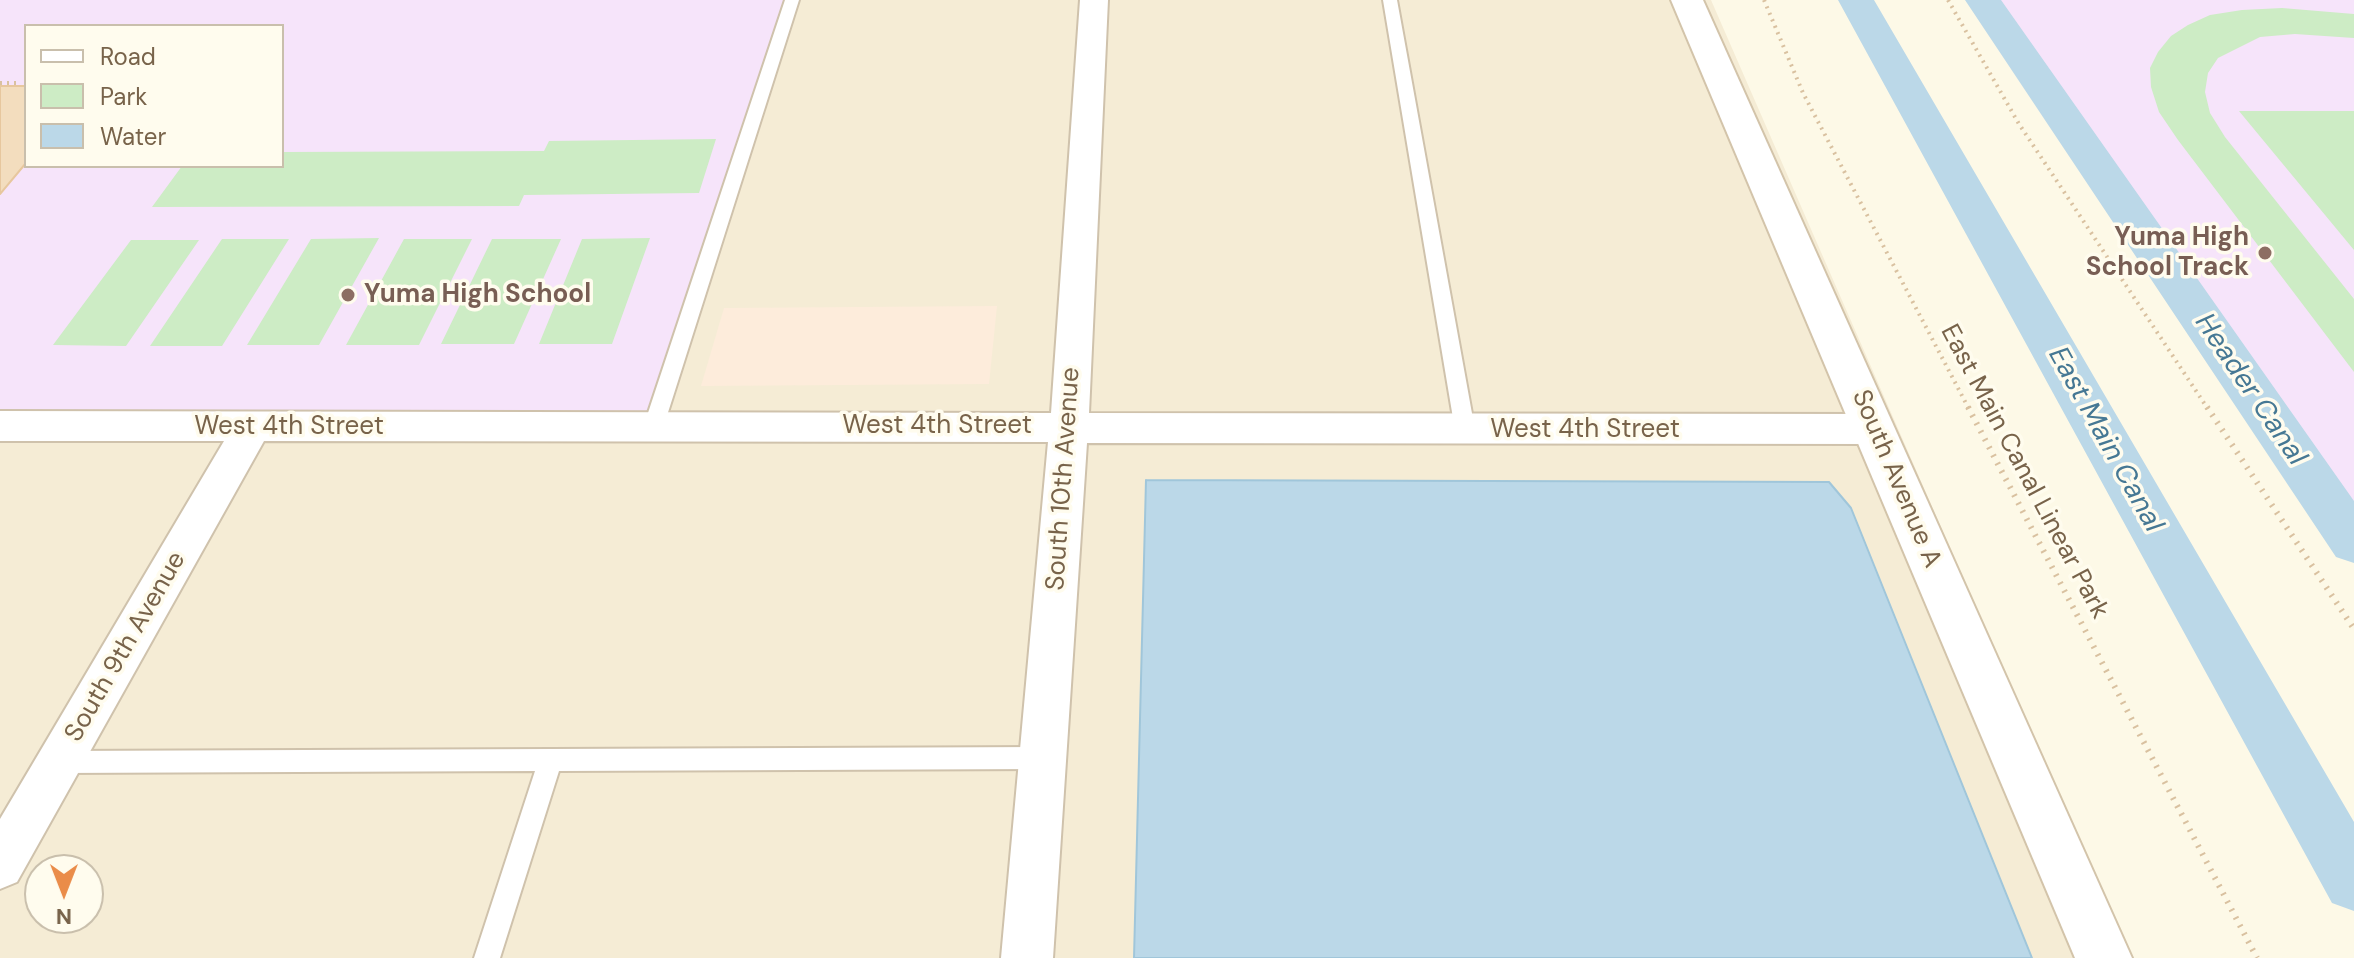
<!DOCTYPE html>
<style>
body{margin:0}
#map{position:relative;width:2354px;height:958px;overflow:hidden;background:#fdf9e7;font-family:"DM Sans",sans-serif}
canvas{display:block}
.legend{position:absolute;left:24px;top:24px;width:260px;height:144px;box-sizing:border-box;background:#fffcee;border:2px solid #c9bfac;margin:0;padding:10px 14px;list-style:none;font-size:24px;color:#78634a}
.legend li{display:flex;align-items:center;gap:16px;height:40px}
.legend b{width:40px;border:2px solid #c9bfac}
.north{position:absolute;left:24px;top:854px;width:80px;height:80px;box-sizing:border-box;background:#fffcee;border:2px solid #c9bfac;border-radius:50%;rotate:180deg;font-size:22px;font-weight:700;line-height:32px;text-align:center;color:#78634a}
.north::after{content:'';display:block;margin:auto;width:28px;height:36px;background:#ea8c49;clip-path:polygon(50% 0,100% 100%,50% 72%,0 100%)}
</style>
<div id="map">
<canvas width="2354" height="958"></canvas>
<ul class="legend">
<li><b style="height:10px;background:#fff"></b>Road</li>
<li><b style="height:22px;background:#cdecc5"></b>Park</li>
<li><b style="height:22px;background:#bbd8e8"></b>Water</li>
</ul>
<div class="north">N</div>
</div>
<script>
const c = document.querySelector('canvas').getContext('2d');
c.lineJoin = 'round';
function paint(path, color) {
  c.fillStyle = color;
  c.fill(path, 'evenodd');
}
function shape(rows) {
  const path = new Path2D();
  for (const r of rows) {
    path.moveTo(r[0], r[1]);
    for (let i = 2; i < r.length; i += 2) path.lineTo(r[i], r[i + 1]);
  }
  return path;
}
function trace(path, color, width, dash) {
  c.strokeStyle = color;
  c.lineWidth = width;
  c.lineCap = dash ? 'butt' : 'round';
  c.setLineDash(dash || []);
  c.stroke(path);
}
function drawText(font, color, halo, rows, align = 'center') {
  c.font = font + ' "DM Sans",sans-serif';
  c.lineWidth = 7;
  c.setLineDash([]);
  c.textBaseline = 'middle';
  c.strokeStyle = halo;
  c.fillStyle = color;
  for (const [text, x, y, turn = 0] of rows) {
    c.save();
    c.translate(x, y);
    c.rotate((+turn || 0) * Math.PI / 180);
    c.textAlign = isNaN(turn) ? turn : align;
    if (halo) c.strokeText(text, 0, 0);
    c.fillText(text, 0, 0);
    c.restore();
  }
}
paint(shape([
 [0,0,1711,0,2129,958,0,958],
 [26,26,282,26,282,166,26,166],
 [40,870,88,870,88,918,40,918]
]), '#f5ecd5');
paint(shape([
 [997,306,989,384,701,386,724,308]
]), '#fdecdb');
paint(shape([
 [0,0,792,0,654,425,0,426],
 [26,26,282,26,282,166,26,166],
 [1998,0,2354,0,2354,506]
]), '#f6e4fa');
paint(shape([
 [2282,8,2354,14,2354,38,2295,34,2260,37,2218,58,2208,73,2205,92,2210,113,2225,137,2354,299,2354,372,2178,140,2159,112,2151,87,2150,68,2158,52,2171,36,2188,25,2210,15,2242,10],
 [2239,111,2354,111,2354,250],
 [716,139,699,193,524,195,519,206,152,207,182,166,282,166,282,152,544,151,549,141],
 [379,238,319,345,247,345,311,239],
 [650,238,612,344,539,344,582,239],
 [222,239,289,239,222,346,150,346],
 [404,239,472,239,419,345,346,345],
 [492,239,561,239,514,344,441,344],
 [131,240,199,240,126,346,53,345]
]), '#cdecc5');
const water = shape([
 [1146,480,1829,482,1851,508,2032,958,1134,958,1146,480]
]);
paint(water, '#bbd8e8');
trace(water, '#a0c6da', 2);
paint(shape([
 [1838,0,1874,0,2354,822,2354,911,2332,903,1838,0],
 [1965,0,2001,0,2354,501,2354,563,2336,557,1965,0]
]), '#bbd8e8');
const building = shape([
 [0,86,26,86,26,163,0,194,0,86]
]);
paint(building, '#f3ddbe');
trace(building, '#e7c79e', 2);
const lane = shape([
 [785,0,799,0,664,425,661,430,654,432,647,430,644,425,785,0],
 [1383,0,1397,0,1475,430,1472,435,1465,437,1458,435,1455,430,1383,0],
 [1043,747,1051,750,1055,758,1051,766,1043,769,559,771,500,958,474,958,535,771,59,773,51,770,47,762,51,754,59,751,1043,747]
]);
const street = shape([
 [1080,0,1108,0,1089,413,1875,414,1889,419,1894,429,1889,439,1875,444,1087,443,1053,958,1001,958,1048,442,264,441,17,882,0,889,0,819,224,441,0,441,0,411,1051,413,1080,0]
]);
const secondary = shape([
 [1671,0,1703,0,2132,958,2075,958,1671,0]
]);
trace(lane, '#cfc2ac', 4);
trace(street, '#cfc2ac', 4);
trace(secondary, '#d3c4aa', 4);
trace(shape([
 [1764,0,1803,93,1969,409],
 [1948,0,2019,124,2208,409],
 [0,83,20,83]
]), '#d9c1a0', 4, [2, 5]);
trace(shape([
 [1968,407,2257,958],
 [2207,407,2354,629]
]), '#d9c1a0', 6, [2, 7]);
paint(lane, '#fff');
paint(street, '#fff');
paint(secondary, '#fff');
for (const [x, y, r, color] of [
 [2265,253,8,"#8d6e63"],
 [348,295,8,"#8d6e63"]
]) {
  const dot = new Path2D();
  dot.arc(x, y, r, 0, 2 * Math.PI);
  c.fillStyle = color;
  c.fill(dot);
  trace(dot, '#fffcee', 3);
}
drawText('bold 26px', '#785e54', '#fffcee', [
 ["Yuma High",2249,238],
 ["School Track",2249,268],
 ["Yuma High School",364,295,"left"]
], 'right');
drawText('26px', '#78634a', '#fffcee', [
 ["West 4th Street",937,426],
 ["West 4th Street",289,427],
 ["West 4th Street",1585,430],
 ["East Main Canal Linear Park",2024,472,62],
 ["South 10th Avenue",1064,479,-86],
 ["South Avenue A",1896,479,67],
 ["South 9th Avenue",126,647,-60]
]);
drawText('italic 28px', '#467894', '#fffcee', [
 ["Header Canal",2250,390,56],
 ["East Main Canal",2105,440,61]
]);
</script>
